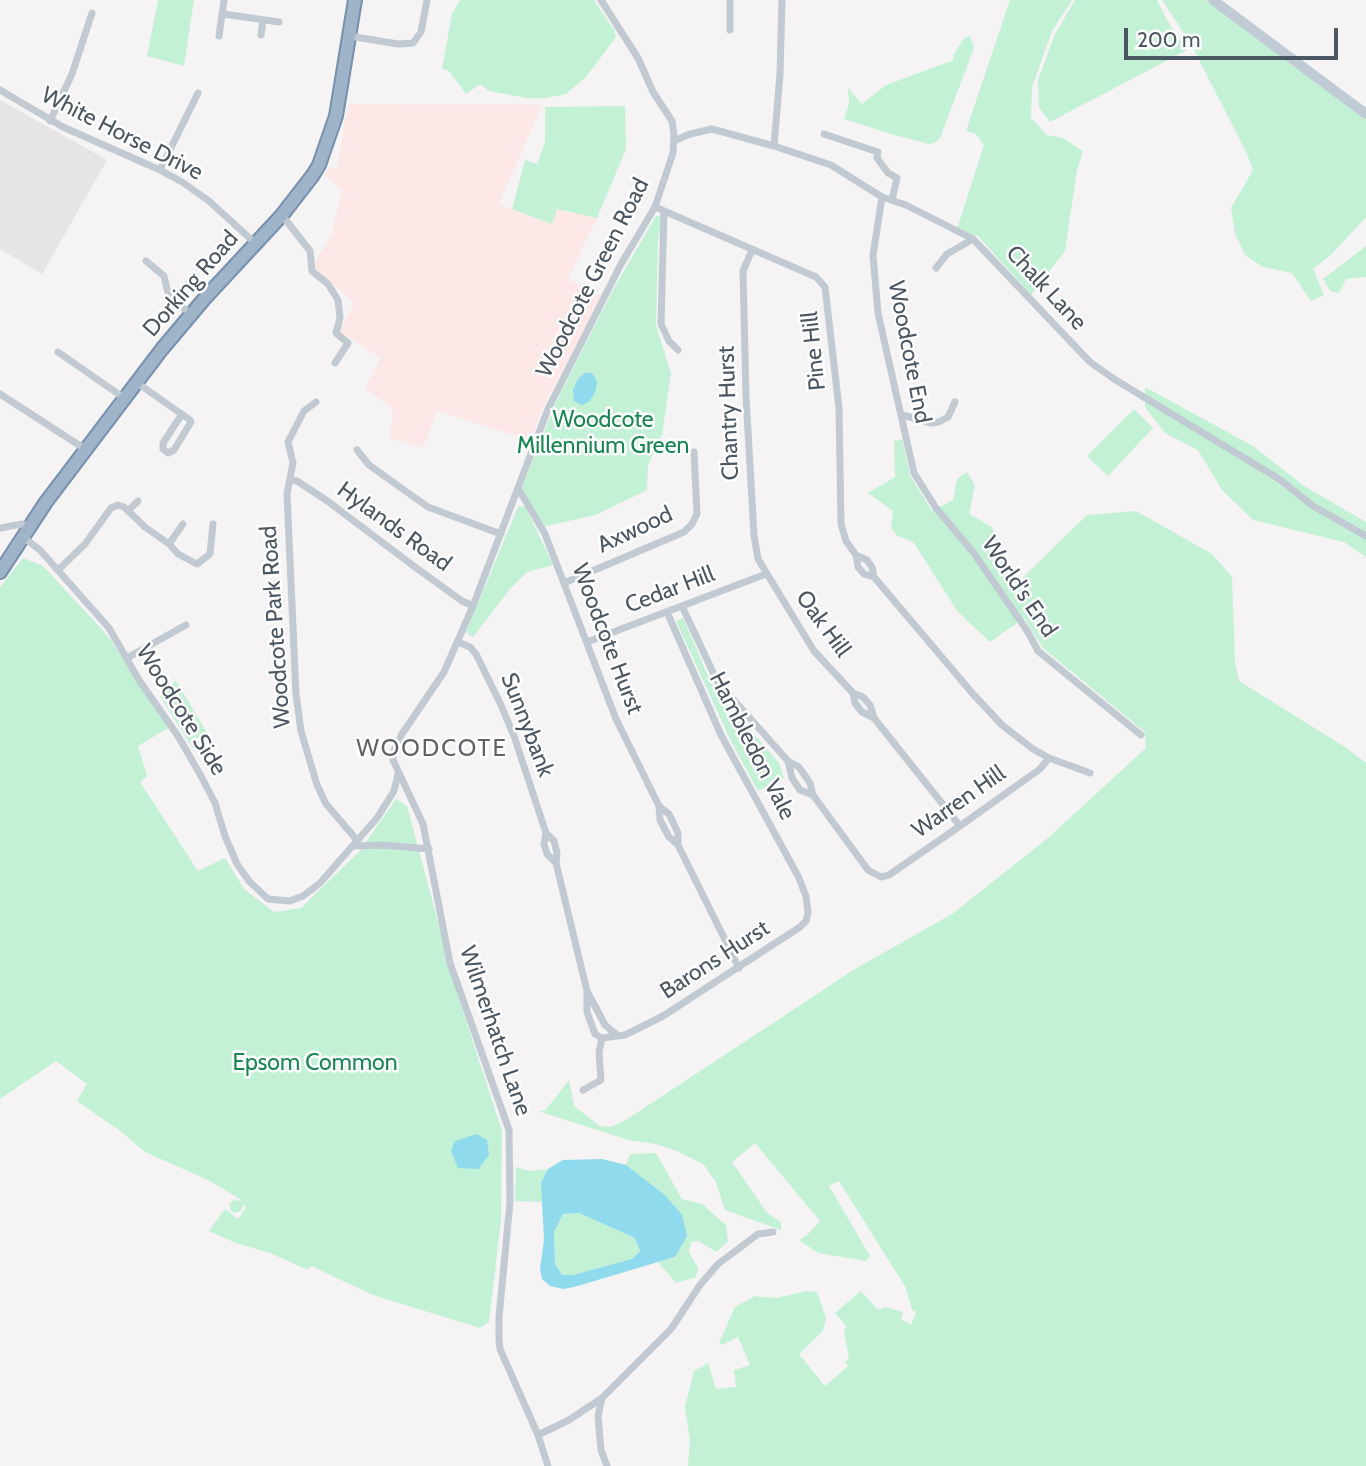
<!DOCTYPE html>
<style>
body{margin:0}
#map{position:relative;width:1366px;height:1466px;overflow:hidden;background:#f5f3f3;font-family:Cabin,sans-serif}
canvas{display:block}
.scale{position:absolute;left:1124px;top:28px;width:214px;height:32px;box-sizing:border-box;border:4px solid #4a5661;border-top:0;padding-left:9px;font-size:21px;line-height:24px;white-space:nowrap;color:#4a5661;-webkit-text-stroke:5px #fff;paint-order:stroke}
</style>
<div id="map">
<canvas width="1366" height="1466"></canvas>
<div class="scale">200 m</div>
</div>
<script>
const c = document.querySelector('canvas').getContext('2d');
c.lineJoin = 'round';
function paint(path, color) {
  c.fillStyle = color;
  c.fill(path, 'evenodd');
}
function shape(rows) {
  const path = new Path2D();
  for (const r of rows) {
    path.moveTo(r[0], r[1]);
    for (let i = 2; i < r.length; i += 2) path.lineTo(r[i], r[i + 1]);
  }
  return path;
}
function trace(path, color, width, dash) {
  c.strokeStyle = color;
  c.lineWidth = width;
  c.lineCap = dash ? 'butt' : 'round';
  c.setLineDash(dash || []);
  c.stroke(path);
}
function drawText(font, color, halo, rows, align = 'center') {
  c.font = font + ' Cabin,sans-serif';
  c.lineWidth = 5;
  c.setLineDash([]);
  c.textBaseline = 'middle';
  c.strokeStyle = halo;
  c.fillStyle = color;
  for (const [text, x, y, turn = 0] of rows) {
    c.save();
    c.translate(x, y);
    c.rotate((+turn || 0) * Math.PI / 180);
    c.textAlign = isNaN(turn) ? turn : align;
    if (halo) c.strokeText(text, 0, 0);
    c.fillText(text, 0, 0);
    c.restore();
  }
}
paint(shape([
 [0,100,107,160,42,274,0,249]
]), '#e6e4e5');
paint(shape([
 [348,104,542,105,499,204,551,224,556,209,597,218,568,279,601,295,579,341,548,397,530,440,437,411,423,448,390,438,393,409,365,388,381,358,339,331,353,306,352,301,313,266,332,233,342,191,325,175,329,167,337,169]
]), '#fce8e6');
paint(shape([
 [158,0,194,0,184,66,147,56],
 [460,0,594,0,614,30,616,37,586,77,566,94,545,98,527,98,489,91,480,84,466,94,449,71,442,69,452,14],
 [1010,0,1072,0,1052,31,1032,87,1031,118,1047,135,1063,138,1083,151,1077,170,1065,251,1031,295,978,236,956,232,984,145,976,134,966,131],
 [1075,0,1157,0,1167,20,1187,50,1050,122,1039,107,1038,80,1055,34],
 [1162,0,1206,0,1366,120,1366,217,1331,255,1313,269,1324,295,1311,301,1292,273,1263,267,1245,255,1235,234,1231,208,1253,170,1247,154,1191,44],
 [970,36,974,48,940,138,934,143,929,144,891,134,844,119,849,104,848,88,862,104,886,85,954,60,953,56,964,38],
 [625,106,626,149,597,218,557,209,552,224,512,209,525,160,537,164,545,142,545,107],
 [656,216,662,217,658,241,656,325,671,373,662,435,648,465,647,490,596,515,541,527,522,487,556,402,613,290],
 [1366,246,1366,277,1346,279,1339,293,1330,291,1323,279],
 [1145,387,1253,446,1304,486,1366,522,1366,557,1344,542,1253,520,1222,490,1198,450,1165,433,1145,407],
 [1134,409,1153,428,1108,476,1087,456],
 [902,439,910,475,932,511,953,500,957,479,967,472,975,485,969,514,992,527,1008,561,1013,587,1087,515,1136,511,1212,554,1232,577,1235,661,1239,681,1345,747,1366,763,1366,1466,688,1466,690,1440,685,1407,694,1371,708,1363,716,1389,736,1387,734,1370,750,1365,738,1337,722,1345,719,1343,735,1307,755,1296,776,1298,806,1291,817,1292,826,1318,823,1331,799,1354,825,1386,848,1366,845,1362,849,1359,844,1330,847,1327,835,1313,861,1291,878,1310,885,1307,903,1312,901,1319,911,1325,916,1312,912,1310,906,1288,839,1181,829,1186,870,1256,866,1261,818,1253,799,1240,807,1235,820,1221,755,1143,732,1162,768,1214,781,1222,781,1230,725,1210,716,1182,703,1164,677,1151,656,1144,628,1140,538,1111,545,1111,569,1080,574,1106,600,1126,611,1127,629,1118,855,969,952,914,1048,838,1146,748,1145,732,1043,648,1024,618,990,642,958,612,914,543,896,535,891,527,893,511,868,493,895,477,894,441],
 [525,506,553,565,527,572,510,589,473,637,466,632,518,507],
 [23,558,43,566,108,636,168,728,138,746,147,776,140,782,198,871,225,858,244,889,274,912,301,908,359,852,396,799,407,806,457,993,502,1131,501,1220,489,1322,480,1328,373,1295,311,1266,308,1270,270,1253,236,1243,209,1231,225,1209,238,1219,246,1208,243,1204,241,1211,235,1213,231,1211,229,1204,234,1200,241,1201,240,1199,208,1180,145,1152,119,1130,77,1101,87,1084,56,1061,0,1099,0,587],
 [683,618,712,685,779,763,784,778,758,791,730,739,676,621],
 [176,681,211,739,193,749,160,696],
 [656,1153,682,1199,702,1204,726,1225,728,1241,716,1252,699,1241,691,1242,689,1252,698,1268,696,1277,676,1283,658,1262,676,1257,665,1195,626,1165,630,1154],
 [516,1167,529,1171,548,1169,541,1182,544,1202,515,1201],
 [579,1213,635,1238,640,1251,632,1259,573,1275,562,1275,555,1264,554,1232,563,1214]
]), '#c3f1d5');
paint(shape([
 [585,373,592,373,597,381,596,390,590,401,582,405,574,401,573,390,578,379],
 [477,1134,487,1140,489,1155,478,1169,458,1168,451,1151,455,1141],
 [602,1159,626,1165,665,1195,682,1215,687,1236,675,1257,574,1287,563,1289,550,1286,542,1279,540,1269,544,1240,541,1182,548,1169,563,1160],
 [579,1213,635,1238,640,1251,632,1259,573,1275,562,1275,555,1264,554,1232,563,1214]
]), '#90daee');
const trunk = shape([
 [0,572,46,502,162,349,205,298,282,215,313,175,319,165,336,116,355,0]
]);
trace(trunk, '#7690ad', 16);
trace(shape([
 [223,14,279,22],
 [730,30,730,0],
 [261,35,263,20],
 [219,36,224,0],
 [349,36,398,44,413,43,421,32,427,0],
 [0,90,63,127,160,170,182,182,209,201,255,243],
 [50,121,72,74,92,13],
 [824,134,878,152,877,158,888,173,897,178,892,200],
 [674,141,690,134,712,129,774,146,831,165,882,197,906,205,973,239,1090,362,1114,379,1279,479,1313,506,1366,536],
 [774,146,780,74,782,0],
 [160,170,198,93],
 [882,197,873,255,878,313,914,473,936,508,973,552,1028,632,1038,651,1141,735],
 [655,207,816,277,825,287,839,408,841,524,846,541,856,555,858,567,864,574,874,577],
 [664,211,661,324,669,341,678,350],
 [282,215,310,251,312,271,328,284,338,300,340,318,336,333,348,343,335,363],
 [752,250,743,271,746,397,754,535,758,559,814,651,853,693,863,697,870,705,874,718,960,826],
 [146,261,164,276,169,297,191,314],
 [936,268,947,254,973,239],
 [58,352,124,398],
 [136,382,190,420,191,422,174,450,168,453,163,449,163,443,182,414],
 [0,394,85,449],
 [316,402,304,411,288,442,293,463,287,494,296,694,301,731,317,785,326,804,357,840],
 [902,415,932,423,939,422,948,417,955,402],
 [357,450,369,465,428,507,501,534],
 [291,480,297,481,326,500,415,567,462,601,473,606],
 [518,488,545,534,616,719,659,806,660,820,669,837,678,845,739,968],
 [128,511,138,501],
 [183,524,169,544,178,554,197,564,210,554,213,524],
 [0,528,22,524,29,526],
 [23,537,40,550,109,628,139,680,178,736,201,776,215,803,225,836,237,864,249,881,268,899,290,901,303,896,320,883,377,818,394,791,398,774],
 [856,555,867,560,872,567,874,577,973,694,1002,725,1033,749,1049,758,1090,773],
 [58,570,85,544,111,508,118,505,124,507,145,527,169,544],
 [564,583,684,532,692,524,697,514,694,452],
 [682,606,717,681,788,761,799,767,810,783,813,795,868,870,881,877,889,875,960,826,1040,769,1049,758],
 [458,642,470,647,476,654,501,705,514,736,546,833,544,844,547,854,556,863],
 [587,642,766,574],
 [127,658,186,625],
 [853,693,855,703,862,712,874,718],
 [788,761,792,778,800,790,813,795],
 [659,806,669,814,678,833,678,845],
 [546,833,554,841,557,853,556,863,587,991,605,1025,618,1036],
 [353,846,383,845,429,849],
 [587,991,587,1012,595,1034,602,1038,625,1035,663,1016,800,927,806,921,808,913,806,896,798,876,721,735,667,612],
 [583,1090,601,1080,599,1052,602,1038],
 [602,1398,598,1416,601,1450,607,1466],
 [538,1435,569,1420,602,1398,671,1329,700,1285,718,1264,758,1234,773,1232],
 [548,1466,538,1435,500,1349,499,1340,499,1317,510,1202,509,1130,450,963,423,824,393,760,394,750,402,734,444,672,473,606,548,409,621,264,655,207,673,153,674,135,672,121,653,92,638,58,601,0]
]), '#c1cad2', 7);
trace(shape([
 [1213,0,1366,114]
]), '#c1cbd6', 10);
trace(trunk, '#9fb4c9', 12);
drawText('23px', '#4a5661', '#fff', [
 ["White Horse Drive",122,134,27],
 ["Woodcote Green Road",593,278,-63],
 ["Dorking Road",191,284,-49],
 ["Chalk Lane",1046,288,47],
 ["Pine Hill",814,351,-96],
 ["Woodcote End",909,352,79],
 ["Chantry Hurst",729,413,-92],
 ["Hylands Road",394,527,36],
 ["Axwood",635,530,-25],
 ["World's End",1019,587,56],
 ["Cedar Hill",670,590,-21],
 ["Oak Hill",823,624,54],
 ["Woodcote Park Road",276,627,-94],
 ["Woodcote Hurst",607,639,69],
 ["Woodcote Side",181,710,58],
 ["Sunnybank",527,725,69],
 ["Hambledon Vale",752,746,63],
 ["Warren Hill",959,802,-35],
 ["Barons Hurst",715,960,-33],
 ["Wilmerhatch Lane",495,1031,71]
]);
drawText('23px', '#17864f', '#fff', [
 ["Woodcote",603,420],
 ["Millennium Green",603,446],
 ["Epsom Common",315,1063]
]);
c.letterSpacing = '2px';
drawText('24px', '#5f6368', '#fff', [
 ["WOODCOTE",432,749]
]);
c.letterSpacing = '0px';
</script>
